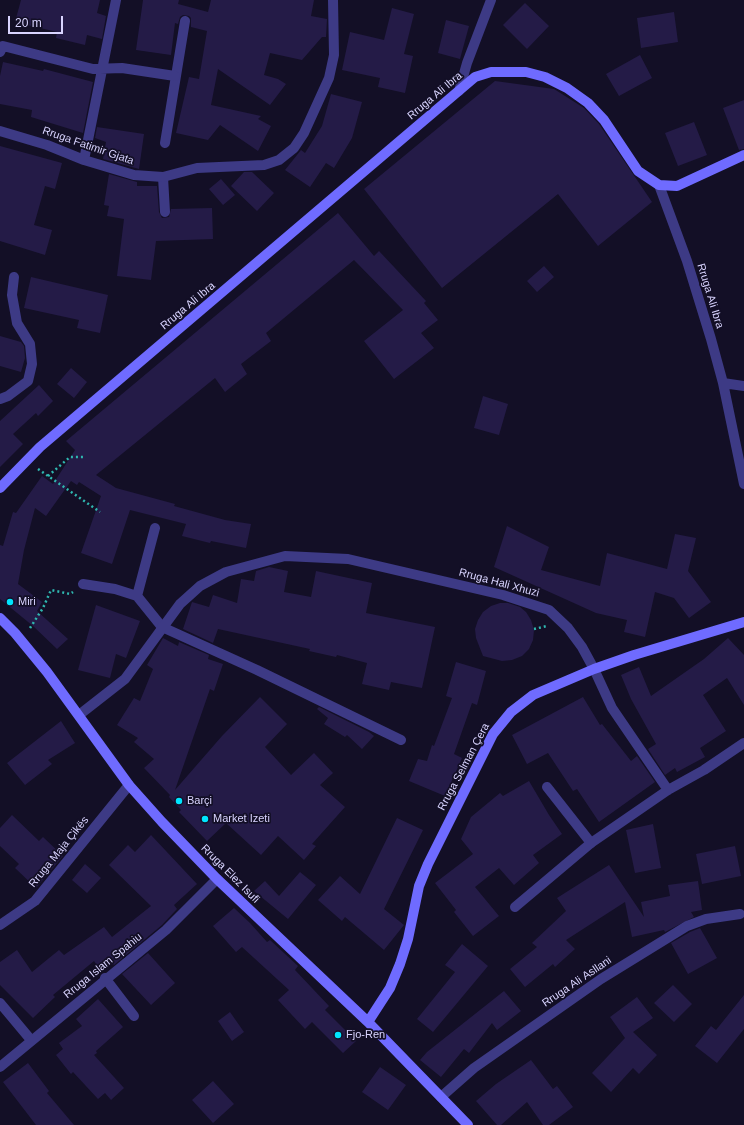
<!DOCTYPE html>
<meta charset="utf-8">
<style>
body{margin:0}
#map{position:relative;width:744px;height:1125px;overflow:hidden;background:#130f26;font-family:Helvetica,sans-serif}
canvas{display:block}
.scale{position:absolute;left:8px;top:16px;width:55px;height:18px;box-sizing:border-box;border:2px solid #d9d4ff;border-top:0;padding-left:5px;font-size:12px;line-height:14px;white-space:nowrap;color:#d9d4ff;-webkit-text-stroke:3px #130f26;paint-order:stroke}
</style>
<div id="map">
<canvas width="744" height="1125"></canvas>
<div class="scale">20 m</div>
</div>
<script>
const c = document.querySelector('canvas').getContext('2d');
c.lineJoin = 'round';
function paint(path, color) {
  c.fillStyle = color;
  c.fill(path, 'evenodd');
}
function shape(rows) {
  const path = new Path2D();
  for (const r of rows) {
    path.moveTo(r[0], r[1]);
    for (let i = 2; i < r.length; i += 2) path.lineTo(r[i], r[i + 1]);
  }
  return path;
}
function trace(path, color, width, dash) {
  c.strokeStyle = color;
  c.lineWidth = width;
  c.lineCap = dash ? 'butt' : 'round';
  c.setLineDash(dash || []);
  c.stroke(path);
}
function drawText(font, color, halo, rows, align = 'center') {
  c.font = font + ' Helvetica,sans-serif';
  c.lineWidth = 3.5;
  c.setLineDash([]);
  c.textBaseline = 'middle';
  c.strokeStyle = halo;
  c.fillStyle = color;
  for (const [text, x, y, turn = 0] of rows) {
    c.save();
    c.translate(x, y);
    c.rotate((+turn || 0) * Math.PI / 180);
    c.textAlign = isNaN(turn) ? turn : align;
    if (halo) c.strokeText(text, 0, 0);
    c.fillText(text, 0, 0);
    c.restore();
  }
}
paint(shape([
 [21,0,100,0,97,13,106,16,102,39,87,35,85,45,56,38,57,32,15,22],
 [143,0,179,0,178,4,208,12,211,0,314,0,311,16,327,19,326,37,322,37,302,60,270,53,264,75,278,79,286,84,270,105,218,69,211,105,261,116,258,119,271,126,258,151,220,125,208,140,176,133,189,77,199,79,207,31,191,27,191,18,189,16,183,15,180,17,178,24,175,23,171,55,136,50],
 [525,3,549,26,527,49,503,25],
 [392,8,414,14,404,54,413,56,405,93,378,87,380,78,342,70,350,32,384,40],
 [674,12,678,42,641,48,637,18],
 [446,20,469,26,460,59,438,53],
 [640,55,652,78,619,96,606,74],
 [3,62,43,71,44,69,93,82,83,133,31,117,32,110,0,104,0,76],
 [495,81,554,89,584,108,599,124,652,202,598,246,558,194,442,288,364,189],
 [331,94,362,102,352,138,334,168,326,163,310,187,285,170,301,150,305,153,322,126],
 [744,100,744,149,739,150,723,108],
 [694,122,707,155,678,166,665,133],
 [97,127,144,134,139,169,103,159,106,142,95,138],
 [0,146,62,163,55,189,45,186,34,225,52,230,45,255,0,241],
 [244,172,252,172,274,193,257,211,231,186],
 [109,174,137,182,137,186,157,186,159,212,162,218,169,217,171,209,212,208,213,239,156,241,151,280,117,276,124,219,107,216,109,206,104,205],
 [221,179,235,195,223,205,209,189],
 [338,213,374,256,379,251,426,301,424,303,438,320,421,333,434,348,394,379,364,341,403,310,354,260,266,333,271,341,241,364,247,374,225,392,215,378,96,475,116,488,175,504,174,506,225,520,251,524,246,548,211,541,210,543,182,536,186,524,130,510,112,564,81,553,101,496,79,482,77,485,71,481,46,516,35,508,24,550,18,584,42,602,37,611,68,639,57,649,33,626,0,599,0,545,3,546,13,512,16,513,42,476,53,484,75,450,66,441],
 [544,266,554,277,537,292,527,281],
 [31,277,108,295,100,333,77,328,79,320,24,308],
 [0,336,21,342,24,346,25,358,21,372,0,366],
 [71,368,87,382,74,398,57,384],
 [39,385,53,401,38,416,36,413,13,434,23,444,0,467,0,421],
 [483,396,508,404,499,435,474,428],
 [507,526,549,547,541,570,600,586,607,553,667,569,675,534,696,538,688,571,711,602,689,618,674,598,655,592,645,637,624,632,627,620,596,613,494,567],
 [269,567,288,571,284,592,311,597,316,571,372,583,366,613,435,627,422,688,391,682,389,690,362,684,367,663,337,655,336,657,309,651,310,649,218,629,213,643,183,629,192,602,209,607,213,595,237,603,241,579,254,581,256,571],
 [500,603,508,603,520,607,526,612,531,620,534,630,533,640,529,649,522,656,512,660,502,661,483,656,476,638,475,629,478,620,483,612,491,606],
 [96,605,140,621,126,658,116,654,110,678,78,670],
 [163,638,178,646,179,642,209,655,208,659,223,664,214,691,210,689,175,790,222,736,260,697,287,724,265,747,291,775,314,753,333,773,320,785,345,807,312,844,316,846,304,860,278,836,261,855,226,823,207,841,179,812,181,810,169,797,170,795,144,768,154,759,134,742,138,738,117,725,134,698,140,701,153,669,147,665],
 [728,638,744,655,744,705,727,678,703,695,726,731,700,748,705,757,677,772,675,768,665,775,648,749,656,744,631,699,621,675,639,667,651,696,704,659],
 [456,662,486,671,477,705,472,703,454,754,462,758,445,796,409,781,418,759,427,761,432,745,434,746,452,698,446,696],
 [583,697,600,725,602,724,631,761,637,756,655,782,599,822,577,789,573,791,548,753,527,764,512,735],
 [319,707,369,732,374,736,362,749,347,735,345,737,324,724,328,718,317,709],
 [61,721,75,743,48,760,52,764,25,785,7,763],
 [529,781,549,815,562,834,533,855,539,863,514,885,499,868,475,887,499,916,473,936,454,912,456,910,435,883,473,854,461,839,471,817,500,793,503,796],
 [12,815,39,841,43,837,63,856,36,888,15,868,19,864,0,846,0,828],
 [397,818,423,830,384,909,404,925,384,950,345,917,342,921,318,900,340,876,360,894],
 [653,824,661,868,635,873,626,830],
 [151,835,197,884,174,905,177,909,162,925,114,965,113,964,101,971,94,961,53,995,55,997,33,1018,0,985,0,962,17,950,32,972,59,950,64,955,104,927,112,937,151,906,109,865,128,845,135,852],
 [735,846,741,876,702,884,696,854],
 [85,864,101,878,87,893,72,880],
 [609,865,644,917,641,902,670,896,668,885,698,881,702,910,691,912,694,917,665,932,664,930,632,937,625,902,566,940,575,949,555,967,553,964,525,987,510,969,537,947,532,943,566,911,557,898],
 [300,872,316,885,288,919,254,891,265,881,279,896],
 [234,908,250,923,267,942,270,940,298,966,295,970,329,1006,325,1010,356,1041,343,1053,312,1022,305,1029,278,1000,289,990,242,947,236,952,213,926],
 [700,928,717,958,688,974,671,943,690,932],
 [462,944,488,966,433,1032,417,1019,455,972,445,965],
 [148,953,175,983,151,1005,122,974],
 [673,985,692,1004,674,1022,654,1003],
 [504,991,521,1011,497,1030,492,1023,469,1053,464,1049,441,1077,420,1060,427,1052],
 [744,995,744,1029,717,1063,695,1046,711,1026,716,1030],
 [637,997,653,1018,633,1032,657,1055,639,1074,633,1068,611,1092,592,1073,625,1038,610,1017],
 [98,999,123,1027,96,1051,97,1053,94,1055,124,1088,111,1100,105,1093,98,1099,73,1072,71,1074,56,1055,63,1049,59,1043,82,1026,76,1019],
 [230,1012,244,1032,232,1041,218,1021],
 [531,1060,553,1089,557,1086,573,1107,549,1125,543,1125,527,1102,501,1125,497,1125,476,1101,496,1084],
 [28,1063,49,1091,47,1093,74,1125,36,1125,3,1082],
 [380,1067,406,1085,388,1110,362,1092],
 [213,1081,234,1104,213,1123,192,1100]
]), '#241b47');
trace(shape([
 [38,469,100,512],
 [48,476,70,457,83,457],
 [30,628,43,608,51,590,70,594,73,592],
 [534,629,547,626]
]), '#2fb8b0', 2.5, [2, 3]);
trace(shape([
 [165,143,185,21],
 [163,177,165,212],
 [0,399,8,396,28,381,32,364,30,344,17,323,12,295,14,277],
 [155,528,137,596,162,627],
 [83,584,115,589,137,596],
 [547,787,591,843],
 [105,978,134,1016],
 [0,1003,31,1040]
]), '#3d3a85', 10);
trace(shape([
 [0,52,3,46,93,69,122,68,175,76],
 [459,91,467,63,491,0],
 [0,131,47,145,84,160,134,175,163,177,197,168,264,165,279,160,294,148,304,133,329,78,334,55,333,0],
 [84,160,116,0],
 [659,185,687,261,711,339,723,383,744,484],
 [723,383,744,386],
 [162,627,257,670,401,740],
 [79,715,125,679,180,604,200,586,226,572,285,556,348,559,503,595,549,610,568,628,582,647,594,669,612,708,668,790],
 [515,907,591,843,668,790,704,770,744,743],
 [0,925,35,901,129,785],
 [0,1067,166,930,217,879],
 [441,1097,474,1068,601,979,687,926,706,919,740,914]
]), '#3d3a85', 10);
trace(shape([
 [0,488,40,447,475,77,491,72,526,72,545,77,567,88,588,103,604,120,638,171,659,185,677,186,744,155],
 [0,618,15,633,47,672,129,785,162,822,217,879,368,1022,468,1125],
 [368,1022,390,988,400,964,408,939,419,886,428,864,493,734,511,712,533,695,594,669,634,655,744,622]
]), '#6f6bff', 10);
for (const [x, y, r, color] of [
 [10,602,4,"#00e5ff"],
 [179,801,4,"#00e5ff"],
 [205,819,4,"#00e5ff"],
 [338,1035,4,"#00e5ff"]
]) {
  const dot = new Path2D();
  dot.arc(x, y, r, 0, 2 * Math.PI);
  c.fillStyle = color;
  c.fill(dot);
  trace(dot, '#130f26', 1.5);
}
drawText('11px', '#d9d4ff', '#130f26', [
 ["Rruga Ali Ibra",435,96,-40],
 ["Rruga Fatimir Gjata",88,146,19],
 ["Rruga Ali Ibra",710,296,73],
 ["Rruga Ali Ibra",188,306,-40],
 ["Rruga Hali Xhuzi",499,583,15],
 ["Rruga Selman Çera",464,767,-62],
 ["Rruga Maja Çikës",59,852,-51],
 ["Rruga Elez Isufi",230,874,45],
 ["Rruga Islam Spahiu",103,966,-39],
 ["Rruga Ali Asllani",577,982,-34]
]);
drawText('11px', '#d9d4ff', '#130f26', [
 ["Miri",18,602],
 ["Barçi",187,801],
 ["Market Izeti",213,819],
 ["Fjo-Ren",346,1035]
], 'left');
</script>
